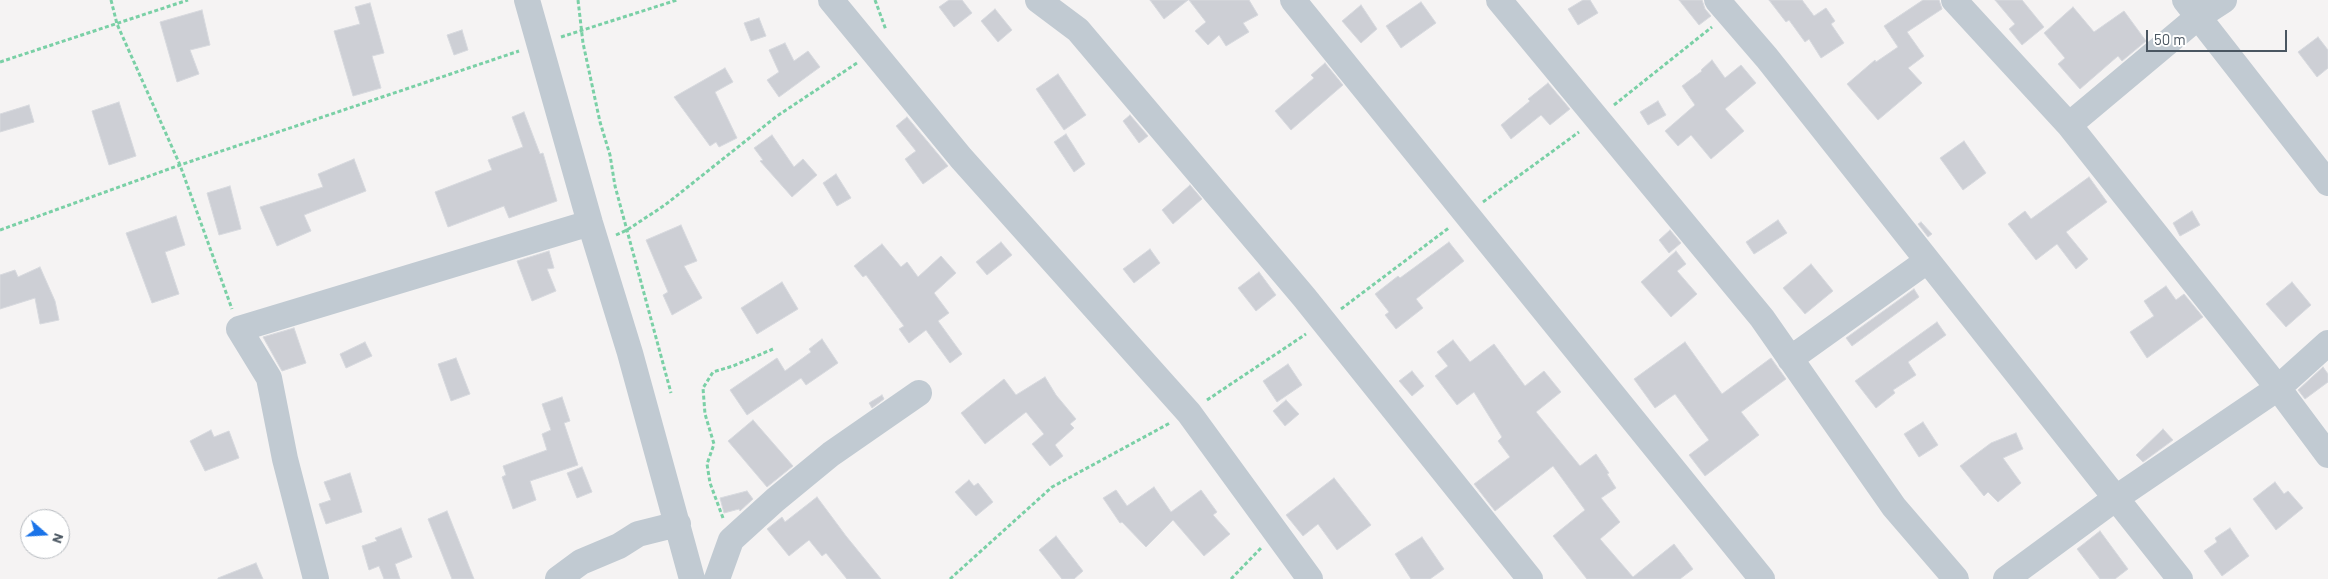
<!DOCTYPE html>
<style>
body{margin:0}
#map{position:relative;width:2328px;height:579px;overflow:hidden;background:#f5f3f3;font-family:Barlow,sans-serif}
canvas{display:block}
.north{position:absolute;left:20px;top:509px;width:50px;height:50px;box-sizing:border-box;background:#fff;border:1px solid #b7bbc0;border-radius:50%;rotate:109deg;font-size:14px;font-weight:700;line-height:20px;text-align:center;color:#4a5661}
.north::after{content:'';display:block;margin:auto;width:18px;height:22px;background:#1a73e8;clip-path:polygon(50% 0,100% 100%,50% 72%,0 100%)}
.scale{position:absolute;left:2146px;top:30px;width:141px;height:22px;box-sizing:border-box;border:2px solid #4a5661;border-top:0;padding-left:6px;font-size:15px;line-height:18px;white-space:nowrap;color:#4a5661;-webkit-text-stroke:4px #fff;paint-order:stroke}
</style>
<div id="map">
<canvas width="2328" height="579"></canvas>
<div class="north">N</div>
<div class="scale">50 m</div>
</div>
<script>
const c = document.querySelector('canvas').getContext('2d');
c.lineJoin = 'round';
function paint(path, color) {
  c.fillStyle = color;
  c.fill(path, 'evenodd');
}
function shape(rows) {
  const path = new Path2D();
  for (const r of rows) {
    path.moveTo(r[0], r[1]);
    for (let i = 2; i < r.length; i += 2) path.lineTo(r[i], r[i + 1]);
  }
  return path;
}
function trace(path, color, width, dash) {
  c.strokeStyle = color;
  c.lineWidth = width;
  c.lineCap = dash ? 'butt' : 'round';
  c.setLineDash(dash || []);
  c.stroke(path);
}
const building = shape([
 [949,0,962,0,972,13,954,27,939,7,949,0],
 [1150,0,1188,0,1164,19,1150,0],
 [1189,0,1249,0,1258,15,1243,23,1249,32,1226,46,1219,35,1208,45,1195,31,1206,22,1189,0],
 [1583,0,1590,0,1598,13,1578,25,1568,9,1583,0],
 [1679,0,1702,0,1705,9,1711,16,1699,25,1679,0],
 [1769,0,1802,0,1814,16,1826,8,1835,21,1831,24,1844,43,1821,58,1809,39,1805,42,1789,20,1786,22,1769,0],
 [1923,0,1939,0,1942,9,1907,32,1924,56,1908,68,1922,83,1878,120,1847,84,1875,60,1876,62,1898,47,1884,26,1923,0],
 [1995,0,2022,0,2044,27,2022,45,2009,29,2015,24,1995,0],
 [1421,2,1436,23,1401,48,1386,26,1421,2],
 [370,3,384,53,372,56,381,88,353,96,334,31,360,24,355,7,370,3],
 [1361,5,1377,29,1361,43,1342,21,1361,5],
 [2073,7,2094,32,2124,11,2146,41,2122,61,2118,56,2080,89,2058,64,2065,58,2044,33,2073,7],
 [995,9,1012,30,998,42,981,21,995,9],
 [202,10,210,45,190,50,199,74,177,82,160,22,202,10],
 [759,18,766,36,751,41,744,23,759,18],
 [462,30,468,50,454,55,447,35,462,30],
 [2318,37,2328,50,2328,68,2317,77,2298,52,2318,37],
 [785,43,794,61,808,51,820,67,779,97,767,80,779,72,769,50,785,43],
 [1712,60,1725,78,1741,65,1756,83,1725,109,1744,131,1711,159,1691,135,1678,146,1665,131,1695,105,1682,86,1702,71,1701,70,1712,60],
 [1325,63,1343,85,1291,130,1275,111,1314,78,1311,75,1325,63],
 [725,68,733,82,715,92,737,138,719,147,716,142,710,146,674,97,725,68],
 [1058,74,1086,115,1064,130,1036,89,1058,74],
 [1548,83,1570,109,1550,125,1541,115,1511,139,1501,125,1530,101,1528,99,1548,83],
 [1658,101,1666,115,1648,125,1640,112,1658,101],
 [119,102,136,156,109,165,92,111,119,102],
 [29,105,34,122,0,132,0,114,29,105],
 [524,112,540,154,543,153,557,201,509,218,504,206,448,227,435,192,492,170,488,160,523,147,512,117,524,112],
 [1130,115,1148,136,1139,143,1123,121,1130,115],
 [907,117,948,166,923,184,905,159,916,151,896,126,907,117],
 [1066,134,1085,164,1074,172,1054,142,1066,134],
 [772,135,794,167,803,159,817,175,792,197,760,161,763,160,754,148,772,135],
 [1964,141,1986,173,1963,190,1940,158,1964,141],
 [354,159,366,191,304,215,311,231,277,246,260,207,323,187,318,174,354,159],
 [836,174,851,198,837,206,823,183,836,174],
 [2089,177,2107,202,2066,232,2088,259,2076,269,2057,244,2036,260,2008,224,2025,211,2031,219,2089,177],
 [1190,185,1202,199,1173,224,1162,210,1190,185],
 [230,186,241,229,219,235,207,193,230,186],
 [2192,211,2200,225,2180,236,2173,223,2192,211],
 [176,216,185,245,165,252,179,294,152,303,126,233,176,216],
 [1778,220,1787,233,1754,254,1746,242,1778,220],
 [1921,222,1932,234,1928,237,1918,224,1921,222],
 [681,225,697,261,684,266,702,298,672,315,663,295,668,292,646,240,681,225],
 [1670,230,1681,243,1669,253,1659,240,1670,230],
 [1001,242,1012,255,987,275,976,262,1001,242],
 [1449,242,1464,261,1416,299,1423,308,1396,329,1385,315,1389,312,1375,294,1398,276,1400,278,1449,242],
 [882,244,901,267,907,262,918,277,941,256,956,273,934,293,949,313,938,321,962,354,950,363,926,330,909,343,899,329,904,326,866,275,863,277,854,266,882,244],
 [1150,249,1160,263,1134,283,1123,269,1150,249],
 [549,251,554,268,547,269,556,291,532,301,517,261,549,251],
 [1676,251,1686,264,1677,271,1697,294,1671,317,1641,282,1676,251],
 [1811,264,1833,291,1805,314,1783,288,1811,264],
 [40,267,55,301,59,320,40,324,35,298,0,309,0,275,15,270,18,277,40,267],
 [1259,272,1276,295,1256,311,1238,288,1259,272],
 [782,282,798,309,757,334,741,308,782,282],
 [2292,282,2311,305,2286,327,2266,304,2292,282],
 [2166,286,2176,300,2184,294,2203,317,2147,358,2130,332,2154,316,2144,301,2166,286],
 [1914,289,1919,297,1852,346,1846,338,1914,289],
 [1937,322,1946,335,1908,362,1916,375,1893,390,1895,393,1876,408,1855,381,1937,322],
 [294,328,306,363,282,371,263,337,294,328],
 [822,339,838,363,806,385,801,378,747,415,730,390,777,358,785,371,811,352,809,349,822,339],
 [1453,340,1470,362,1494,344,1525,386,1544,371,1561,392,1536,412,1580,466,1596,454,1609,473,1607,474,1616,488,1601,498,1620,522,1600,539,1633,577,1674,544,1693,569,1680,579,1587,579,1553,536,1585,510,1553,466,1495,511,1474,484,1510,457,1498,441,1502,437,1474,392,1457,405,1435,376,1448,366,1437,352,1453,340],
 [365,342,372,356,346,368,340,354,365,342],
 [1685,342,1722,394,1771,358,1786,379,1741,412,1759,435,1705,476,1689,455,1709,440,1675,394,1655,408,1634,379,1685,342],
 [456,358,470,394,451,401,438,364,456,358],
 [1288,364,1302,385,1277,402,1263,381,1288,364],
 [2323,367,2328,374,2328,382,2305,399,2298,390,2323,367],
 [1412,371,1424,386,1412,396,1399,381,1412,371],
 [1045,377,1056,395,1076,419,1070,424,1074,428,1055,445,1063,456,1050,466,1032,444,1044,434,1026,412,985,444,961,413,1004,379,1016,395,1045,377],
 [882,395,884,399,872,408,869,403,882,395],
 [562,397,570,421,564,423,578,465,530,481,536,500,513,509,502,477,506,475,503,466,547,450,542,434,551,430,542,404,562,397],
 [1286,400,1299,414,1285,426,1273,411,1286,400],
 [753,420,793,466,767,487,728,441,753,420],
 [1923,422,1938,445,1919,457,1904,434,1923,422],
 [2163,429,2173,440,2143,462,2136,455,2163,429],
 [211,430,214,437,229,431,239,458,205,471,190,441,211,430],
 [2016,433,2023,449,2003,458,2021,483,1998,502,1988,492,1984,496,1960,466,1991,443,2016,433],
 [582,467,592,492,577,498,567,473,582,467],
 [350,473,362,512,326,524,319,504,331,500,324,482,350,473],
 [1334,478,1371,525,1337,550,1318,524,1303,536,1286,515,1334,478],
 [969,480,974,486,978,483,993,502,976,516,955,492,969,480],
 [2275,482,2284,494,2288,491,2303,508,2276,530,2253,499,2275,482],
 [1154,487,1171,512,1201,490,1217,512,1213,515,1230,534,1204,556,1173,520,1146,547,1122,522,1120,523,1103,498,1116,490,1127,506,1154,487],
 [747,491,753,499,740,511,739,509,724,513,720,498,747,491],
 [817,497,846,536,881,579,847,579,826,553,822,556,809,540,789,556,767,529,782,517,785,522,817,497],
 [447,511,474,579,452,579,428,519,447,511],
 [401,528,412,557,395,564,400,579,384,579,379,566,369,570,362,546,377,541,375,538,401,528],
 [2230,528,2249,556,2222,576,2204,551,2217,542,2215,538,2230,528],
 [2100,531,2128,569,2115,579,2100,579,2077,549,2100,531],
 [1056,536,1083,571,1074,579,1062,579,1039,550,1056,536],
 [1422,537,1444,569,1430,579,1411,579,1395,554,1422,537],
 [256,563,263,579,218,579,218,578,256,563]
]);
paint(building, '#cdcfd5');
trace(building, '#d7d9de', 1);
trace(shape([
 [111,0,117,24,180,165,232,309],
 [578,0,583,43,600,122,610,155,615,186,671,393],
 [875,0,886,30],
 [561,37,677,0],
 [0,62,188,0],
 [1614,105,1712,27],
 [1483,202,1579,132],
 [0,230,180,165,519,51],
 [616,235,627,230,665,205,777,116,857,63],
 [1341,309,1450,227],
 [1207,400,1306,334],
 [723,518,710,483,707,464,714,444,705,414,703,388,713,372,733,366,773,349],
 [950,579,1052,487,1170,423],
 [1231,579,1261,548]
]), '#7ad0a6', 3, [4, 2.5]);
trace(shape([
 [527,0,590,223,630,353,692,579],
 [831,0,961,158,1189,413,1310,579],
 [1038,0,1078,30,1304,297,1530,579],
 [1293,0,1762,579],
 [1499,0,1762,318,1894,507,1956,579],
 [1717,0,1767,58,2180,579],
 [1954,0,2069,125,2278,388,2328,455],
 [2185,0,2328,183],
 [2069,125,2198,17,2224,0],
 [1790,359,1927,261],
 [316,579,285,459,269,378,239,329,590,223],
 [558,579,581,562,619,546,638,534,678,524],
 [717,579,731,540,775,500,831,454,919,393],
 [2006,579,2116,498,2278,388,2328,343]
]), '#c1cad2', 26);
</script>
